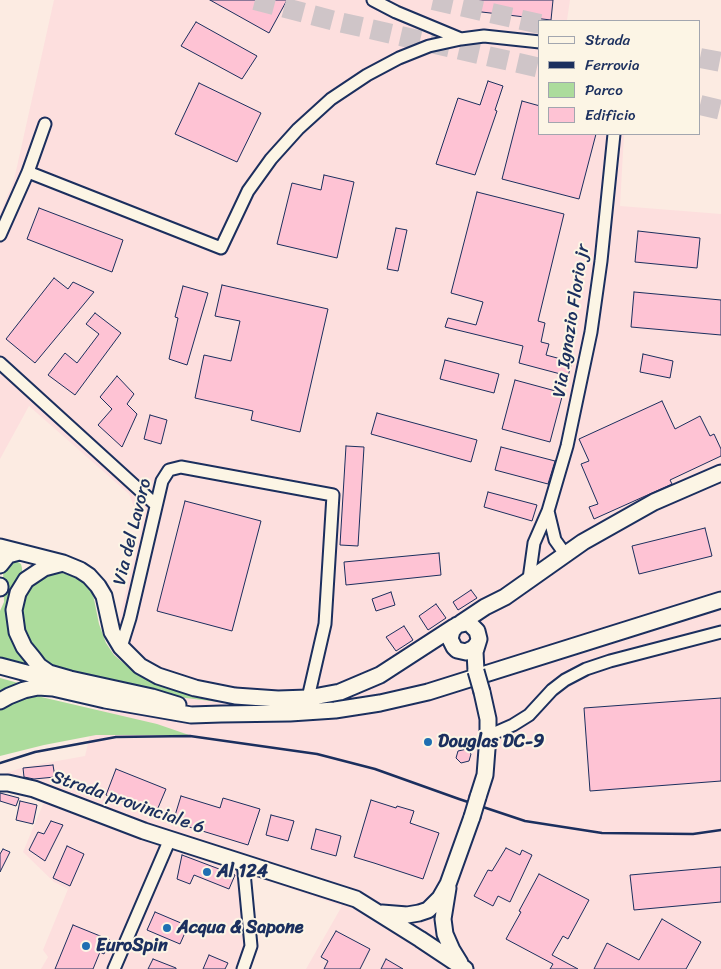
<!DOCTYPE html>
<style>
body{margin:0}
#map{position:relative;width:721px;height:969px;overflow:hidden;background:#fcebe2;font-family:Sriracha,sans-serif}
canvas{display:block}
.legend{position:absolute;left:538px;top:20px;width:162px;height:115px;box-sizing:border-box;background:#fcf5e5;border:1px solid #a2a6af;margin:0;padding:6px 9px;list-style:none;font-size:15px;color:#1b2f5e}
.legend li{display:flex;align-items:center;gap:10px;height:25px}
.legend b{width:25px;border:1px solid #a2a6af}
</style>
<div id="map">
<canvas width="721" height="969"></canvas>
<ul class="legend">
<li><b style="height:6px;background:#fcf5e5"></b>Strada</li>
<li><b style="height:6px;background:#1b2f5e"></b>Ferrovia</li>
<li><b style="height:14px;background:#acdc9c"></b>Parco</li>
<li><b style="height:14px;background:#fec3d4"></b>Edificio</li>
</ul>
</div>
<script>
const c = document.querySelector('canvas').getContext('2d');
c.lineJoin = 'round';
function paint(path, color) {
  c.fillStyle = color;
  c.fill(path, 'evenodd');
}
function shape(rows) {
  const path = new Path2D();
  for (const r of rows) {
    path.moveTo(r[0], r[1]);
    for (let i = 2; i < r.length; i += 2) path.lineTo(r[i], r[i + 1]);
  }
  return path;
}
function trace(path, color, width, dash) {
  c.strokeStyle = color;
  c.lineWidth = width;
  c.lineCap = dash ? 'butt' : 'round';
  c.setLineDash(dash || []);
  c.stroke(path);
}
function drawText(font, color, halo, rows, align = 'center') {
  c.font = font + ' Sriracha,sans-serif';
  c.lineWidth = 4;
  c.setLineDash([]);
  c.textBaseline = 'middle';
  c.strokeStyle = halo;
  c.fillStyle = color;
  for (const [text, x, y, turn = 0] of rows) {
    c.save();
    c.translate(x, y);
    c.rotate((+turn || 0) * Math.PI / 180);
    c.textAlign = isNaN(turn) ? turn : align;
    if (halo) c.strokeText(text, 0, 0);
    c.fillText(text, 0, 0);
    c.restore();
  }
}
paint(shape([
 [54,0,570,0,567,20,572,21,540,21,540,134,624,134,620,206,721,214,721,969,306,969,342,906,241,872,249,945,241,969,41,969,48,957,43,950,68,889,54,882,23,852,49,790,26,781,1,775,24,767,85,756,142,527,129,494,29,406,0,459,0,214,14,180]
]), '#fddfde');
paint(shape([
 [15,560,21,564,22,568,22,575,14,590,33,667,0,658,0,611,4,602,3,568,6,563],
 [62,573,73,576,83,581,91,591,94,599,99,624,106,643,114,655,128,667,156,682,193,694,255,705,235,704,145,693,46,665,33,653,20,627,23,596,31,585,39,578,50,574],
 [0,678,22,684,0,694],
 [37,696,157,724,189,735,96,735,44,745,0,756,0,708,20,698]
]), '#acdc9c');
const building = shape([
 [210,0,287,0,269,33,210,0],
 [474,0,553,0,551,20,473,11,474,0],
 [196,22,257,56,242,79,181,46,196,22],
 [488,81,503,86,495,110,497,111,475,175,436,164,458,98,480,105,488,81],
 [199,83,261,113,237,162,175,134,199,83],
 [522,101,540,106,540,134,596,134,579,199,502,179,522,101],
 [324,175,354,182,337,258,277,244,292,183,321,190,324,175],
 [477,192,564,214,538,321,545,323,541,342,549,344,546,355,572,362,568,376,519,363,523,346,445,327,448,318,476,325,483,302,451,293,477,192],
 [39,208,123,240,112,272,27,239,39,208],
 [396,228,407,230,398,271,387,269,396,228],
 [638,231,700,238,697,268,635,262,638,231],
 [54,278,68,289,73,282,94,292,35,363,6,339,54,278],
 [222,285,328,309,300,432,251,420,253,411,195,398,204,355,231,361,240,321,215,316,222,285],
 [183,286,208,293,187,365,169,359,178,318,175,317,183,286],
 [634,292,721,300,721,335,631,327,634,292],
 [95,313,121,333,75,395,48,375,65,353,77,363,99,334,86,324,95,313],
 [643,354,673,361,670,378,640,372,643,354],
 [445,360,499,374,494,393,440,379,445,360],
 [117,376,134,394,127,404,137,414,122,447,98,425,112,409,100,397,117,376],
 [515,380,563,393,550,442,502,429,515,380],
 [662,401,675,429,700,416,710,436,714,434,721,449,721,456,670,480,672,484,594,519,589,507,598,504,581,464,589,461,579,439,662,401],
 [377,413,477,440,471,462,371,434,377,413],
 [150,415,167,420,161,444,144,439,150,415],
 [346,446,364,447,358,546,340,545,346,446],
 [501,447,555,461,548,484,495,470,501,447],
 [488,492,537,505,532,521,484,507,488,492],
 [185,501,261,521,232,631,157,611,185,501],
 [705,528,712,556,639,574,632,546,705,528],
 [439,553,441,575,346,585,344,562,439,553],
 [471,590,477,598,458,610,453,602,471,590],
 [391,592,395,605,376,611,372,599,391,592],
 [436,604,446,618,428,630,419,616,436,604],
 [404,626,413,640,396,651,386,637,404,626],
 [721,698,721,781,590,791,584,708,721,698],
 [467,749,471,754,469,761,461,763,456,758,458,751,467,749],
 [53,765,55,777,34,779,24,777,23,768,53,765],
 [116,769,166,789,155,815,106,795,116,769],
 [0,793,19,798,16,806,0,801,0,793],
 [181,796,220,808,223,798,260,809,248,845,173,822,181,796],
 [371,800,396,808,397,806,414,811,410,823,439,833,423,879,374,863,354,857,371,800],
 [20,801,37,805,33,824,16,820,20,801],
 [271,815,294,821,288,841,266,835,271,815],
 [51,821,63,825,45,861,29,850,38,832,44,834,51,821],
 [316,829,341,836,336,856,311,849,316,829],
 [67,846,84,854,70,886,53,878,67,846],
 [506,848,520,855,522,850,532,855,510,902,498,896,493,906,474,896,488,870,492,871,506,848],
 [3,849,10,852,0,872,0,854,3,849],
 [182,855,235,875,229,889,194,875,190,884,177,879,182,855],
 [721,867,721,902,634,910,630,875,721,867],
 [539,874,589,900,568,939,563,936,552,955,578,969,550,969,553,964,506,939,521,912,519,911,539,874],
 [155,912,188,926,180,944,147,930,155,912],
 [662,919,701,942,686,969,594,969,607,943,639,960,662,919],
 [73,925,110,940,104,954,100,952,93,969,55,969,73,925],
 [336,931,370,949,360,969,324,969,328,961,321,957,336,931],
 [209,955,228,963,225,969,203,969,209,955],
 [153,959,176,968,176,969,148,969,153,959],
 [386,959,403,969,381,969,386,959]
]);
paint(building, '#fec3d4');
trace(building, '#1b2f5e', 1);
trace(shape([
 [255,0,335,21,540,68],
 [433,0,540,24],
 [700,58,721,62],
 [700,105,721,110]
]), '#cfc5c8', 20, [20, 10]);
const street = shape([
 [373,0,396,12,461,39],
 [28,172,221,248,248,191,271,159,298,129,331,99,367,75,399,58,429,46,461,39,484,36,540,42],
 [0,235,28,172,45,124],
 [0,363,156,505],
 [548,511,555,540,565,554],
 [529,579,534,543,548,511,567,446,591,332,601,261,614,134],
 [121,647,130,618,162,481,169,470,181,467,333,495,325,624,308,698],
 [488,736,513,725,529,715,552,690,565,680,586,669,610,661,721,632],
 [114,969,170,839],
 [243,969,251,946,243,862]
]);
const secondary = shape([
 [0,547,63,563,80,570,89,576,98,586,104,596,112,632,121,647,140,666,158,676,195,688,235,696,278,699,308,698,340,692,380,675,454,627],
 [63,563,44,568,26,580,18,593,14,610,17,632,24,647,33,658,39,666,49,673,70,679,152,697,178,705],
 [0,565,8,555,19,552],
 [0,586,0,588],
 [461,623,485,607,505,597,583,542,654,502,721,473],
 [0,666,53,680],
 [476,671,475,652,479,639,477,631,470,624,466,623,457,625,452,631,450,639,454,647,457,650,466,652,474,648,477,644],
 [0,701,9,696,24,690,38,687,53,688,105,700,191,715,221,714,290,713,335,710,380,703,428,692,721,600],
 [0,783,8,783,34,789,144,831,356,899,420,939,465,969],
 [478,797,485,775,488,736,488,719,482,692],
 [448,888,443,919,445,934,452,950,460,963],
 [382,913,407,915,419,913,428,910,440,898,448,884,472,817]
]);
trace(street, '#1b2f5e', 15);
trace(secondary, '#1b2f5e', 19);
trace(street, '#fcf5e5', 11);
trace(secondary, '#fcf5e5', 15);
trace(shape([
 [0,763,35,752,116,737,190,736,317,754,375,769,459,799,525,821,602,833,693,834,721,830]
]), '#1b2f5e', 2.5);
const secondaryBridge = shape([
 [476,671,482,692],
 [472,817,478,797]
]);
trace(secondaryBridge, '#1b2f5e', 19, []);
trace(secondaryBridge, '#fcf5e5', 15);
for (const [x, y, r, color] of [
 [428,742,5,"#1f6fb2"],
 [207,872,5,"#1f6fb2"],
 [167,928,5,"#1f6fb2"],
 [86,946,5,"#1f6fb2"]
]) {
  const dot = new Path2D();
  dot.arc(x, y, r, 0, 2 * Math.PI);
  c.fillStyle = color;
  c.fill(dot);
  trace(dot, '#fcf5e5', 2);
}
drawText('18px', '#1b2f5e', '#fcf5e5', [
 ["Via Ignazio Florio jr",572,321,-81],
 ["Via del Lavoro",133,532,-76],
 ["Strada provinciale 6",128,803,19]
]);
drawText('bold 18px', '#1b2f5e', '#fcf5e5', [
 ["Douglas DC-9",438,742],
 ["Al 124",217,872],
 ["Acqua & Sapone",177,928],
 ["EuroSpin",96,946]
], 'left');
</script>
